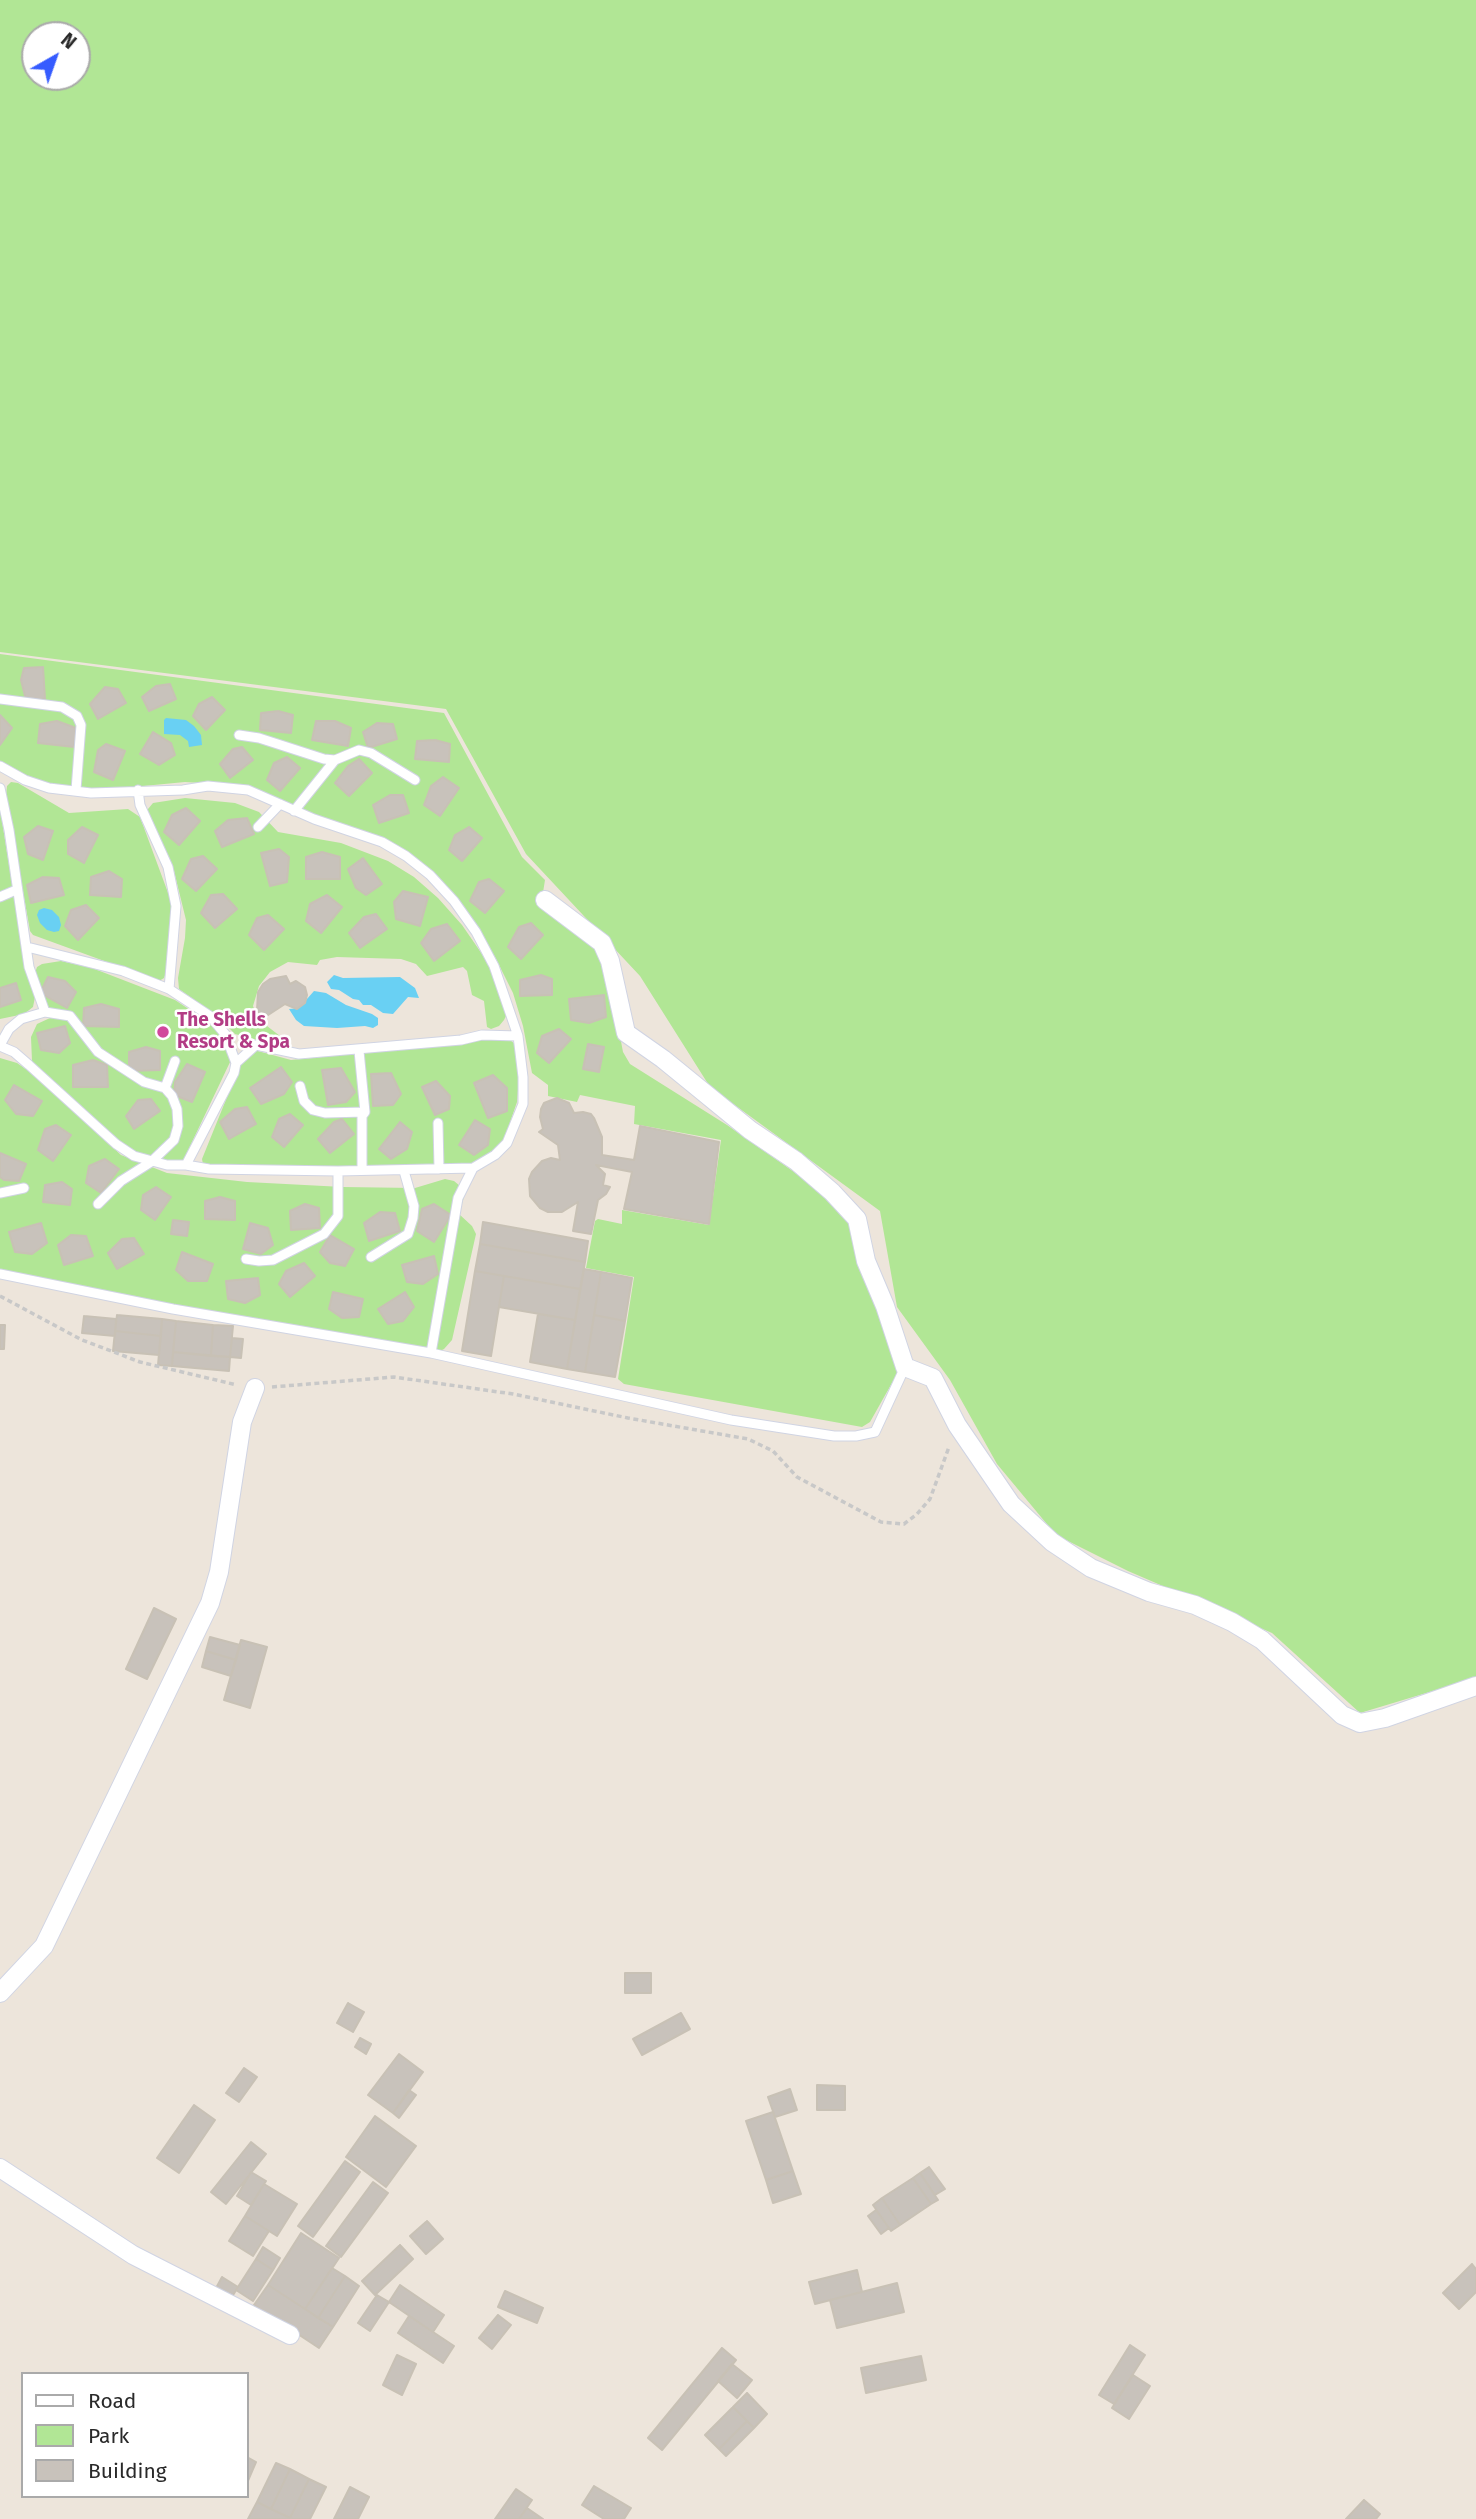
<!DOCTYPE html>
<style>
body{margin:0}
#map{position:relative;width:1476px;height:2519px;overflow:hidden;background:#ede5db;font-family:"Fira Sans",sans-serif}
canvas{display:block}
.legend{position:absolute;left:21px;top:2372px;width:228px;height:126px;box-sizing:border-box;background:#fff;border:2px solid #aaa;margin:0;padding:9px 12px;list-style:none;font-size:21px;color:#2a2a2a}
.legend li{display:flex;align-items:center;gap:14px;height:35px}
.legend b{width:35px;border:2px solid #aaa}
.north{position:absolute;left:21px;top:21px;width:70px;height:70px;box-sizing:border-box;background:#fff;border:2px solid #aaa;border-radius:50%;rotate:40deg;font-size:19px;font-weight:700;line-height:28px;text-align:center;color:#2a2a2a}
.north::after{content:'';display:block;margin:auto;width:24px;height:32px;background:#365cff;clip-path:polygon(50% 0,100% 100%,50% 72%,0 100%)}
</style>
<div id="map">
<canvas width="1476" height="2519"></canvas>
<ul class="legend">
<li><b style="height:9px;background:#fff"></b>Road</li>
<li><b style="height:19px;background:#b1e695"></b>Park</li>
<li><b style="height:19px;background:#c8c2bb"></b>Building</li>
</ul>
<div class="north">N</div>
</div>
<script>
const c = document.querySelector('canvas').getContext('2d');
c.lineJoin = 'round';
function paint(path, color) {
  c.fillStyle = color;
  c.fill(path, 'evenodd');
}
function shape(rows) {
  const path = new Path2D();
  for (const r of rows) {
    path.moveTo(r[0], r[1]);
    for (let i = 2; i < r.length; i += 2) path.lineTo(r[i], r[i + 1]);
  }
  return path;
}
function trace(path, color, width, dash) {
  c.strokeStyle = color;
  c.lineWidth = width;
  c.lineCap = dash ? 'butt' : 'round';
  c.setLineDash(dash || []);
  c.stroke(path);
}
function drawText(font, color, halo, rows, align = 'center') {
  c.font = font + ' "Fira Sans",sans-serif';
  c.lineWidth = 5;
  c.setLineDash([]);
  c.textBaseline = 'middle';
  c.strokeStyle = halo;
  c.fillStyle = color;
  for (const [text, x, y, turn = 0] of rows) {
    c.save();
    c.translate(x, y);
    c.rotate((+turn || 0) * Math.PI / 180);
    c.textAlign = isNaN(turn) ? turn : align;
    if (halo) c.strokeText(text, 0, 0);
    c.fillText(text, 0, 0);
    c.restore();
  }
}
paint(shape([
 [0,0,1476,0,1476,1678,1360,1713,1272,1633,1128,1571,1056,1535,997,1464,950,1380,897,1307,880,1211,710,1087,640,976,526,854,446,709,0,652],
 [35,35,77,35,77,77,35,77],
 [0,654,444,713,522,857,545,880,541,905,597,946,612,994,623,1052,630,1064,727,1125,827,1195,853,1220,901,1367,870,1422,862,1427,624,1384,618,1379,634,1277,586,1268,595,1221,598,1219,622,1224,622,1210,709,1225,721,1140,634,1124,635,1106,580,1095,577,1102,548,1096,548,1085,532,1073,523,1026,513,993,495,957,478,931,407,855,233,785,185,782,91,791,50,787,0,764],
 [11,782,18,783,69,813,128,809,140,817,174,909,167,970,164,978,159,981,33,935,30,931,6,795,7,786],
 [185,798,235,803,259,812,278,832,341,843,388,861,414,877,438,898,462,925,482,954,495,977,508,1012,504,1020,499,1026,491,1029,487,1027,484,1001,472,995,467,971,463,967,427,976,416,964,401,959,337,957,320,960,317,965,288,962,270,972,259,986,253,1006,258,1019,289,1043,291,1046,288,1048,235,1034,219,1018,179,989,178,978,185,938,186,920,173,867,148,817,148,809,153,803],
 [0,808,20,935,35,997,33,1007,24,1014,0,1019],
 [61,961,92,968,175,1000,213,1025,227,1046,231,1060,183,1161,167,1163,150,1160,117,1143,34,1066,32,1061,31,1037,37,1024,50,1018,51,1012,48,1010,35,973,37,967,42,964],
 [501,1037,509,1039,516,1045,519,1078,517,1102,505,1137,498,1148,473,1166,209,1167,203,1164,202,1159,240,1065,254,1050,291,1060,427,1047],
 [0,1058,17,1063,36,1076,121,1155,167,1173,247,1182,343,1187,415,1188,445,1179,454,1181,460,1186,464,1197,459,1214,472,1226,476,1234,452,1340,444,1349,436,1353,174,1307,0,1271]
]), '#b1e695');
paint(shape([
 [166,718,186,720,194,726,201,735,202,745,189,747,188,741,180,735,164,734,164,720],
 [44,908,52,910,59,917,61,925,59,931,54,932,47,930,40,923,37,915,39,910],
 [334,975,343,978,400,977,415,988,419,998,408,997,393,1014,383,1013,371,1005,363,1005,359,1000,353,999,339,990,331,989,327,982],
 [314,991,326,993,346,1005,372,1014,378,1018,378,1025,373,1028,365,1026,337,1028,304,1026,296,1020,289,1009,299,1008]
]), '#69d0f3');
const building = shape([
 [43,667,45,699,26,700,21,680,24,668,43,667],
 [170,684,176,699,149,711,142,697,156,686,170,684],
 [105,687,118,689,126,703,98,719,90,704,105,687],
 [212,697,225,710,206,730,193,716,199,704,212,697],
 [278,711,293,715,291,733,260,730,261,713,278,711],
 [0,715,12,728,0,745,0,715],
 [57,721,76,728,74,747,38,743,40,724,57,721],
 [316,721,335,721,351,728,348,746,312,740,316,721],
 [377,723,393,724,397,739,368,748,363,732,377,723],
 [153,732,171,743,175,755,159,765,140,754,153,732],
 [435,740,450,744,449,762,415,759,417,741,435,740],
 [106,744,125,751,113,780,94,772,98,750,106,744],
 [242,747,253,760,230,778,220,764,233,749,242,747],
 [287,757,300,768,280,791,267,780,274,763,287,757],
 [359,759,372,773,349,796,335,783,348,766,359,759],
 [443,777,459,788,440,816,424,805,431,786,443,777],
 [390,795,403,795,409,813,379,823,373,805,390,795],
 [186,808,200,821,179,845,164,832,172,815,186,808],
 [247,818,254,834,222,847,215,831,228,820,247,818],
 [38,826,53,831,43,860,28,854,24,837,38,826],
 [82,827,98,835,84,863,68,854,68,840,82,827],
 [469,827,482,838,462,861,449,850,455,835,469,827],
 [279,849,289,857,287,882,270,886,261,853,279,849],
 [322,852,340,857,340,879,306,879,306,857,322,852],
 [203,856,217,869,196,891,182,879,191,859,203,856],
 [363,858,382,884,366,895,356,888,348,869,363,858],
 [109,871,122,879,121,897,90,895,91,877,109,871],
 [43,877,59,878,64,895,31,903,27,885,43,877],
 [489,879,504,891,485,913,470,901,479,882,489,879],
 [403,891,428,897,420,926,396,919,394,902,403,891],
 [223,894,237,909,215,928,201,913,211,895,223,894],
 [327,895,342,907,321,933,306,921,310,904,327,895],
 [86,905,99,918,78,940,65,926,71,910,86,905],
 [376,914,387,929,360,948,349,933,364,917,376,914],
 [268,915,284,929,264,950,249,935,257,918,268,915],
 [531,923,543,935,521,959,508,947,519,927,531,923],
 [447,924,460,941,434,961,421,943,431,929,447,924],
 [541,975,552,979,552,995,520,996,520,980,541,975],
 [286,976,290,984,296,981,305,987,307,995,305,1003,297,1009,285,1004,262,1019,257,1010,258,992,263,984,270,979,286,976],
 [48,977,65,981,76,992,67,1008,40,993,48,977],
 [16,983,21,1000,0,1007,0,988,16,983],
 [604,995,606,1017,589,1023,571,1020,569,999,604,995],
 [101,1004,119,1009,119,1027,83,1026,84,1008,101,1004],
 [65,1026,70,1043,59,1053,41,1050,37,1033,65,1026],
 [559,1029,571,1039,549,1063,537,1053,542,1036,559,1029],
 [588,1044,604,1047,599,1072,583,1069,588,1044],
 [146,1047,160,1051,160,1070,129,1071,129,1052,146,1047],
 [93,1060,107,1065,108,1087,73,1087,73,1065,93,1060],
 [187,1064,205,1072,192,1102,174,1095,175,1082,187,1064],
 [281,1067,292,1082,284,1094,261,1104,250,1088,281,1067],
 [341,1068,355,1092,346,1102,328,1105,322,1070,341,1068],
 [391,1073,401,1094,393,1105,373,1106,371,1074,391,1073],
 [493,1075,507,1088,507,1111,488,1118,474,1083,493,1075],
 [436,1081,450,1096,449,1109,435,1115,422,1087,436,1081],
 [14,1085,42,1101,33,1116,16,1114,5,1100,14,1085],
 [557,1098,569,1103,574,1113,583,1112,591,1114,594,1118,602,1137,602,1155,634,1160,640,1126,719,1142,709,1224,624,1209,632,1172,596,1165,605,1174,603,1185,610,1187,606,1194,598,1200,591,1234,573,1231,578,1202,562,1212,548,1212,540,1208,530,1196,529,1179,532,1172,542,1161,551,1158,560,1160,558,1145,539,1132,543,1129,540,1117,541,1109,544,1103,557,1098],
 [151,1099,160,1111,134,1129,126,1116,138,1100,151,1099],
 [247,1107,256,1124,229,1139,220,1122,235,1109,247,1107],
 [290,1114,303,1125,284,1147,272,1137,279,1119,290,1114],
 [342,1119,354,1134,330,1153,318,1139,334,1122,342,1119],
 [475,1120,490,1129,488,1145,474,1155,459,1145,475,1120],
 [400,1122,412,1132,407,1149,391,1159,379,1149,400,1122],
 [56,1125,71,1135,53,1161,38,1150,45,1129,56,1125],
 [0,1153,26,1164,19,1181,4,1180,0,1177,0,1153],
 [105,1159,119,1169,101,1193,86,1183,89,1166,105,1159],
 [62,1182,72,1189,70,1205,43,1202,45,1185,62,1182],
 [156,1187,171,1197,155,1220,141,1210,143,1195,156,1187],
 [220,1197,235,1201,235,1220,205,1219,205,1201,220,1197],
 [305,1204,319,1208,320,1228,291,1230,290,1211,305,1204],
 [434,1204,451,1215,434,1242,417,1231,422,1209,434,1204],
 [380,1212,395,1213,400,1231,369,1241,364,1223,380,1212],
 [173,1220,189,1222,187,1236,171,1234,173,1220],
 [483,1222,588,1241,585,1262,480,1244,483,1222],
 [41,1223,47,1243,32,1254,15,1252,9,1232,41,1223],
 [250,1223,268,1228,273,1245,261,1254,243,1249,250,1223],
 [71,1235,86,1236,93,1256,64,1265,58,1245,71,1235],
 [330,1235,354,1249,345,1266,330,1263,320,1252,330,1235],
 [134,1238,144,1254,117,1269,108,1253,122,1239,134,1238],
 [480,1244,585,1262,580,1289,475,1271,480,1244],
 [182,1252,213,1264,207,1281,188,1281,176,1270,182,1252],
 [434,1256,438,1274,423,1284,407,1282,402,1265,434,1256],
 [304,1263,315,1276,290,1297,279,1284,286,1271,304,1263],
 [584,1269,601,1272,585,1372,567,1369,584,1269],
 [475,1271,504,1276,491,1356,462,1351,475,1271],
 [601,1272,632,1278,625,1321,594,1315,601,1272],
 [504,1276,580,1289,575,1320,499,1307,504,1276],
 [258,1278,260,1295,245,1303,228,1299,226,1281,258,1278],
 [333,1292,363,1299,359,1317,342,1318,329,1309,333,1292],
 [405,1292,414,1307,403,1321,388,1324,378,1309,405,1292],
 [538,1314,575,1320,567,1369,530,1362,538,1314],
 [117,1315,162,1319,161,1336,115,1331,117,1315],
 [594,1315,625,1321,615,1377,585,1372,594,1315],
 [84,1316,116,1319,115,1336,82,1333,84,1316],
 [162,1319,176,1321,172,1366,158,1365,162,1319],
 [176,1321,213,1325,211,1356,173,1352,176,1321],
 [0,1325,5,1325,4,1349,0,1349,0,1325],
 [213,1325,233,1326,230,1357,211,1356,213,1325],
 [115,1331,161,1336,159,1355,113,1351,115,1331],
 [232,1338,243,1339,241,1358,230,1357,232,1338],
 [173,1352,230,1357,229,1371,172,1366,173,1352],
 [154,1608,176,1619,147,1679,126,1669,154,1608],
 [210,1637,240,1645,236,1660,206,1651,210,1637],
 [241,1640,267,1647,250,1708,224,1700,241,1640],
 [206,1651,236,1660,231,1676,202,1667,206,1651],
 [625,1973,651,1973,651,1993,625,1993,625,1973],
 [348,2003,364,2012,353,2032,337,2023,348,2003],
 [681,2013,690,2029,642,2055,633,2039,681,2013],
 [360,2038,371,2044,366,2054,355,2047,360,2038],
 [399,2054,423,2072,393,2113,368,2095,399,2054],
 [244,2068,257,2077,239,2102,226,2093,244,2068],
 [817,2085,845,2086,845,2110,817,2110,817,2085],
 [790,2089,797,2110,775,2117,768,2097,790,2089],
 [409,2090,416,2095,399,2118,393,2113,409,2090],
 [194,2105,215,2120,179,2173,157,2158,194,2105],
 [773,2112,793,2171,766,2180,746,2121,773,2112],
 [375,2116,416,2146,386,2187,346,2157,375,2116],
 [251,2142,266,2154,226,2204,211,2192,251,2142],
 [345,2161,360,2172,313,2237,298,2226,345,2161],
 [929,2167,945,2189,935,2195,920,2173,929,2167],
 [793,2171,801,2194,773,2203,766,2180,793,2171],
 [251,2172,266,2181,251,2205,237,2196,251,2172],
 [920,2173,938,2200,931,2204,913,2178,920,2173],
 [913,2178,931,2204,900,2225,882,2198,913,2178],
 [373,2182,388,2193,341,2257,326,2246,373,2182],
 [264,2184,297,2204,277,2236,245,2216,264,2184],
 [882,2198,900,2225,891,2231,873,2205,882,2198],
 [876,2210,889,2228,881,2234,868,2216,876,2210],
 [245,2216,269,2231,253,2256,229,2241,245,2216],
 [427,2221,443,2239,426,2254,410,2236,427,2221],
 [301,2233,339,2258,305,2309,268,2285,301,2233],
 [400,2245,413,2259,375,2295,362,2281,400,2245],
 [263,2247,280,2258,273,2270,256,2259,263,2247],
 [256,2259,273,2270,253,2301,236,2290,256,2259],
 [1472,2264,1476,2269,1476,2292,1459,2309,1443,2293,1472,2264],
 [332,2268,345,2276,318,2318,305,2309,332,2268],
 [857,2270,862,2292,815,2304,809,2282,857,2270],
 [345,2276,359,2286,333,2327,318,2318,345,2276],
 [222,2277,238,2287,230,2300,215,2290,222,2277],
 [897,2283,904,2312,837,2328,830,2300,897,2283],
 [268,2285,333,2327,319,2348,254,2305,268,2285],
 [400,2285,444,2315,433,2332,389,2302,400,2285],
 [505,2291,543,2308,537,2323,498,2307,505,2291],
 [377,2295,389,2302,370,2331,358,2323,377,2295],
 [498,2315,511,2325,492,2349,479,2338,498,2315],
 [409,2316,454,2346,443,2363,398,2333,409,2316],
 [1130,2345,1145,2355,1114,2404,1099,2395,1130,2345],
 [722,2348,736,2360,662,2450,648,2438,722,2348],
 [397,2355,416,2364,402,2395,383,2385,397,2355],
 [921,2356,926,2380,866,2393,861,2368,921,2356],
 [732,2364,752,2380,737,2398,718,2381,732,2364],
 [1133,2375,1150,2386,1129,2419,1112,2408,1133,2375],
 [747,2393,767,2414,754,2428,733,2407,747,2393],
 [733,2407,747,2421,719,2449,705,2435,733,2407],
 [747,2421,754,2428,726,2456,719,2449,747,2421],
 [247,2457,256,2462,247,2483,247,2457],
 [276,2463,290,2469,271,2509,257,2502,276,2463],
 [290,2469,309,2479,290,2518,271,2509,290,2469],
 [309,2479,326,2487,310,2519,292,2519,290,2518,309,2479],
 [594,2486,631,2508,624,2519,604,2519,582,2505,594,2486],
 [350,2487,369,2497,358,2519,334,2519,350,2487],
 [516,2489,532,2500,519,2519,495,2519,516,2489],
 [1364,2500,1380,2514,1376,2519,1346,2519,1364,2500],
 [257,2502,271,2509,292,2519,248,2519,257,2502],
 [527,2508,543,2519,519,2519,527,2508]
]);
paint(building, '#c8c2bb');
trace(building, '#c8c1b5', 2);
const lane = shape([
 [0,699,62,707,77,716,81,725,76,790],
 [239,735,259,738,324,759,335,760,359,750,371,753,415,780],
 [0,766,25,780,49,788,91,793,183,790,208,786,248,790,314,819,382,842,406,856,430,875,454,901,476,932,494,966,518,1036,523,1077,523,1104,507,1143,495,1155,473,1168,338,1171,209,1169,186,1165,167,1165,134,1156,116,1144,29,1065,14,1052,0,1046],
 [0,788,9,830,29,967,45,1012,21,1019,9,1029,0,1045],
 [138,790,140,805,168,867,176,906,169,989],
 [294,811,335,760],
 [258,827,280,804],
 [0,897,16,890],
 [27,947,123,971,169,989,210,1016,225,1034,236,1063,234,1073,186,1165],
 [45,1012,70,1016,98,1052,144,1082,165,1088,172,1096,177,1109,178,1126,174,1140,151,1162,121,1181,98,1204],
 [359,1051,365,1112,362,1116,362,1170],
 [236,1063,256,1045,299,1054,461,1040,482,1035,518,1036],
 [300,1086,304,1101,313,1110,325,1113,365,1112],
 [165,1088,175,1061],
 [438,1123,439,1169],
 [0,1193,24,1188],
 [371,1257,408,1234,413,1218,414,1206,404,1171],
 [246,1259,259,1261,273,1260,324,1234,338,1216,338,1171],
 [0,1274,173,1309,431,1353,731,1420,834,1436,856,1436,875,1432,905,1367],
 [431,1353,458,1198,473,1168]
]);
const street = shape([
 [545,900,602,943,610,961,626,1033,663,1059,750,1130,796,1161,832,1192,857,1219,866,1261,885,1306,905,1367,933,1378,957,1425,1011,1504,1052,1542,1091,1568,1149,1592,1195,1605,1232,1622,1262,1640,1342,1715,1360,1723,1385,1718,1476,1686],
 [0,1993,44,1946,210,1603,219,1572,242,1422,255,1388],
 [0,2168,133,2255,290,2335]
]);
trace(lane, '#d0d4e3', 11);
trace(street, '#d0d4e3', 20);
trace(shape([
 [0,1296,82,1340,140,1362,237,1385],
 [272,1387,394,1377,513,1394,628,1418,748,1439,773,1451,797,1477,881,1522,904,1524,917,1514,930,1499,949,1447]
]), '#c8c8c8', 3.5, [5, 3.5]);
trace(lane, '#fff', 9);
trace(street, '#fff', 18);
for (const [x, y, r, color] of [
 [163,1032,7,"#d1479c"]
]) {
  const dot = new Path2D();
  dot.arc(x, y, r, 0, 2 * Math.PI);
  c.fillStyle = color;
  c.fill(dot);
  trace(dot, '#fff', 2.5);
}
drawText('bold 19px', '#b23c85', '#fff', [
 ["The Shells",177,1021],
 ["Resort & Spa",177,1043]
], 'left');
</script>
